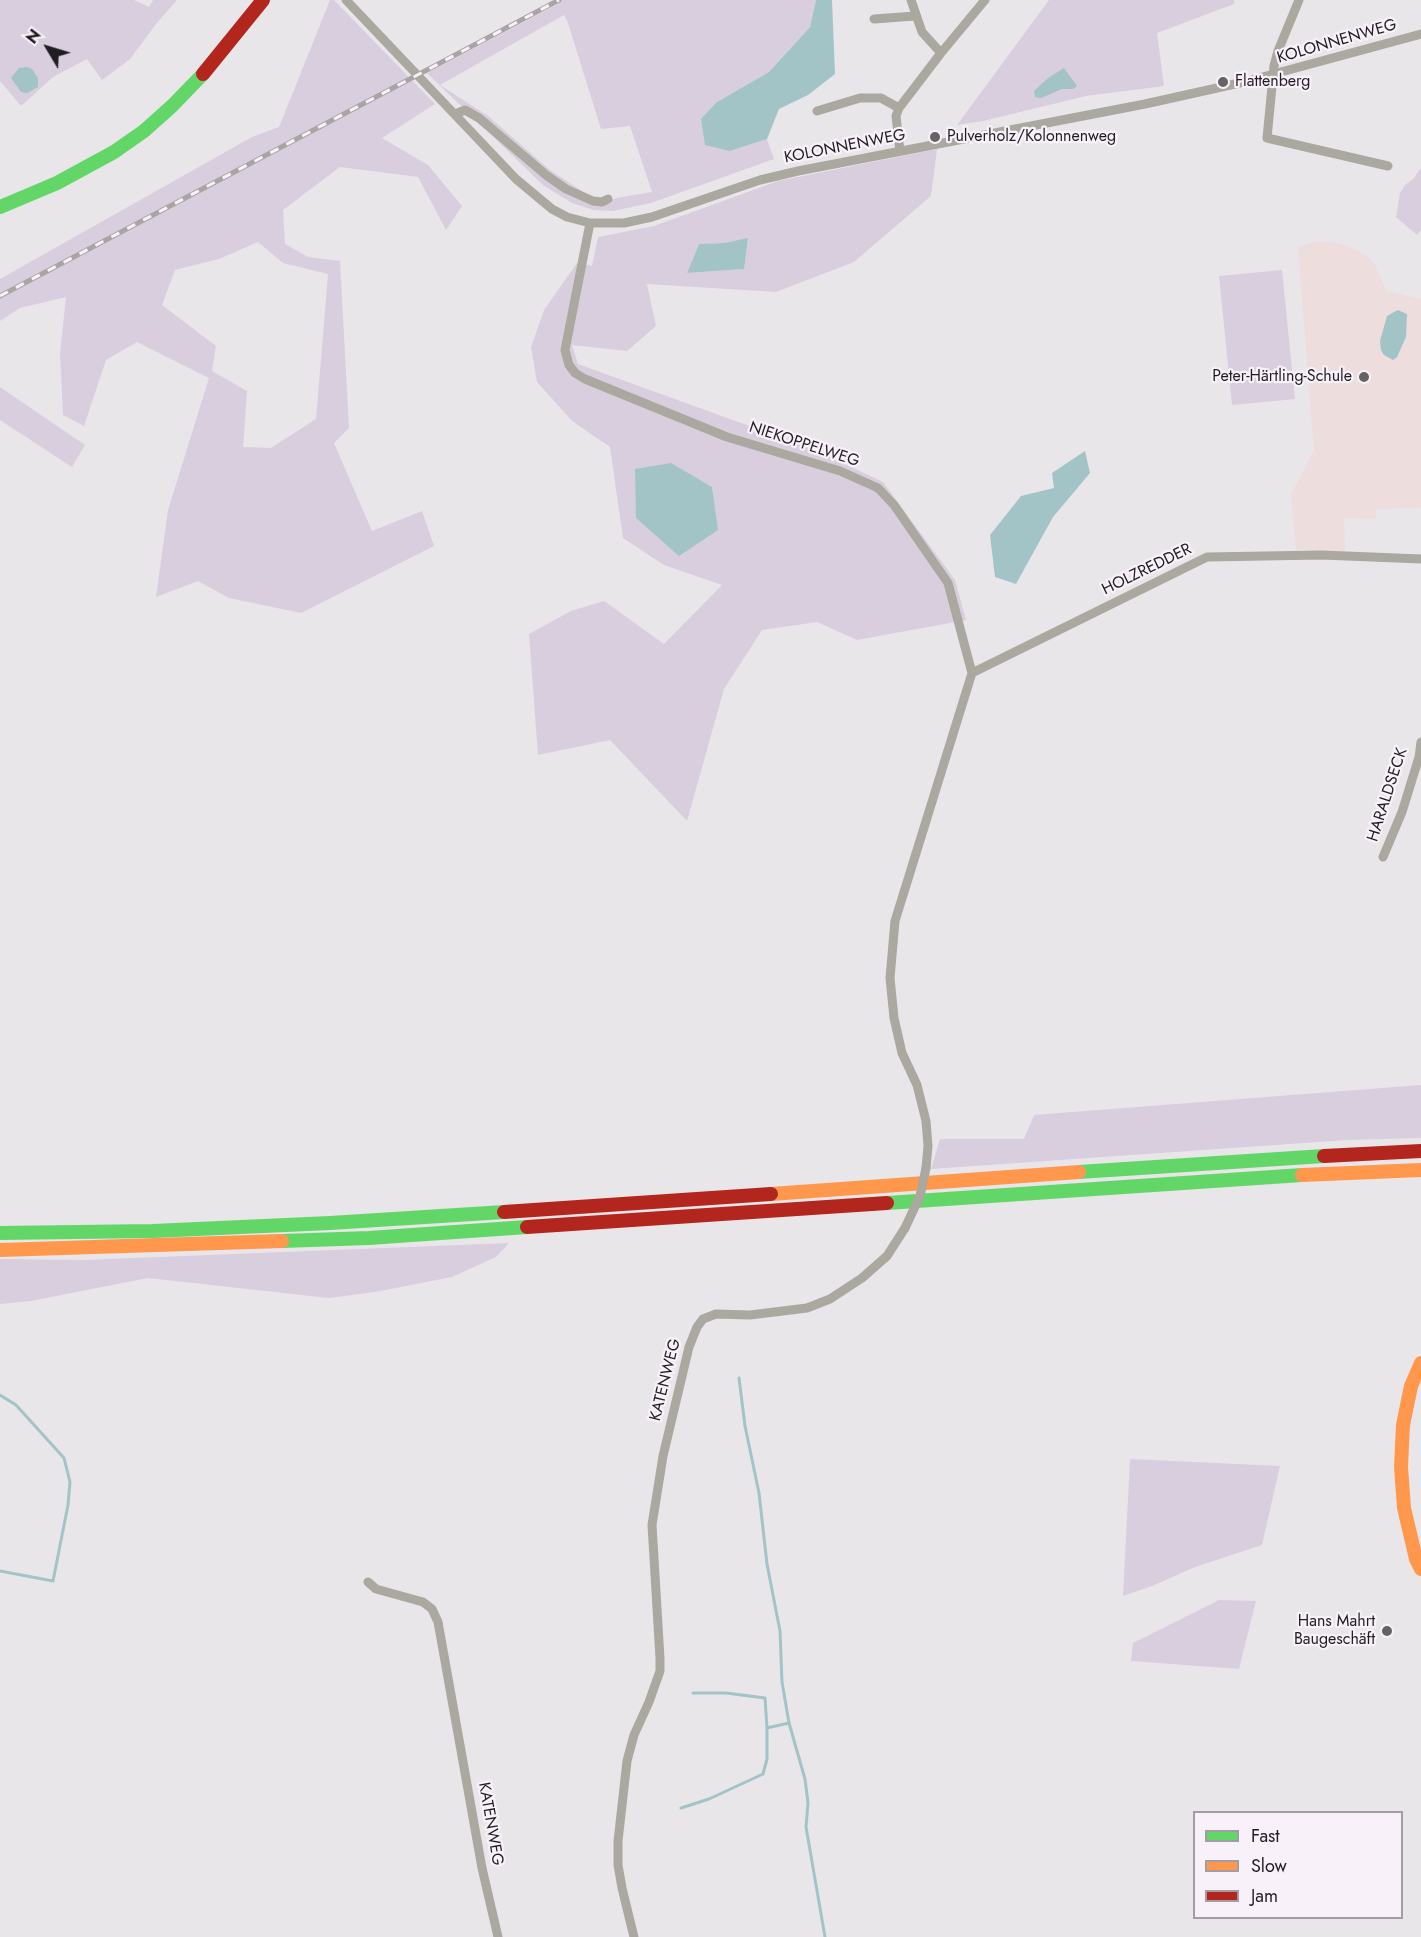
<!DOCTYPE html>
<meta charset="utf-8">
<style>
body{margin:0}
#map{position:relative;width:1421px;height:1937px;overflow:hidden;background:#e9e6ea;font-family:Jost,sans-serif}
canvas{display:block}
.legend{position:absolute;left:1193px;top:1811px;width:210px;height:108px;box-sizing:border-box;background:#f8f1fa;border:2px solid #a29ca3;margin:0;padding:8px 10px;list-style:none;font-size:18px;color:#201d20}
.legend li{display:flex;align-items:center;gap:12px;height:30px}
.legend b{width:30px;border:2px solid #a29ca3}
.north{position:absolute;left:18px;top:18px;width:60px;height:60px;-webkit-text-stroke:4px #f8f1fa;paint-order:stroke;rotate:308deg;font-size:16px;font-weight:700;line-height:24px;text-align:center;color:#201d20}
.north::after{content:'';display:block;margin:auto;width:21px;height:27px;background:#201d20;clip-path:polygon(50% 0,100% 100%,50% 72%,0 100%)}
</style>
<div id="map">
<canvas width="1421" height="1937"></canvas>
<ul class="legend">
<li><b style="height:8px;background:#63d668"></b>Fast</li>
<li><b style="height:8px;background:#ff974d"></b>Slow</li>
<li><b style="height:8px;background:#b3261e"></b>Jam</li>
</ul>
<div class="north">N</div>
</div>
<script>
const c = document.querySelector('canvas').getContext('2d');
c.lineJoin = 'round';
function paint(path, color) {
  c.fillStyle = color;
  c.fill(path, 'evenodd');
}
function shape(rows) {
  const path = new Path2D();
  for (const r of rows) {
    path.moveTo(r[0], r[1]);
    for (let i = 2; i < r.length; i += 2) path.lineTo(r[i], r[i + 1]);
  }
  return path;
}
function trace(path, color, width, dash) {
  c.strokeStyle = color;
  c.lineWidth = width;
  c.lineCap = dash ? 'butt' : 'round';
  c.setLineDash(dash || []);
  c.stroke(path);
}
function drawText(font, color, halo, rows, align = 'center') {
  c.font = font + ' Jost,sans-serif';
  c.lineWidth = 4.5;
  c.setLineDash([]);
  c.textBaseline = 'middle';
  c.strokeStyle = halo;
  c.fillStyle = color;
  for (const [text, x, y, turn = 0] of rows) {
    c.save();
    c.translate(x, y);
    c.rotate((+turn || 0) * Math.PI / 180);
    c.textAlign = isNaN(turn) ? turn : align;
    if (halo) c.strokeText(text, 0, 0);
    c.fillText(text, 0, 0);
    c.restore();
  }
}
paint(shape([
 [1313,242,1332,242,1349,246,1364,254,1374,263,1386,291,1421,299,1421,508,1377,509,1375,519,1344,518,1345,551,1296,550,1291,494,1314,451,1298,247]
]), '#eddddc');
paint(shape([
 [0,0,134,0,149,7,153,0,177,0,156,24,130,59,102,80,87,59,53,77,21,106,0,81],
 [330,0,334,0,435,104,382,138,428,165,462,206,446,230,418,177,340,167,283,210,285,244,308,257,340,261,349,428,334,443,372,531,422,511,434,546,301,613,229,598,198,581,156,597,168,510,209,378,137,342,106,360,84,426,63,415,60,354,66,297,20,308,0,321,0,279,252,137,279,127],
 [258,242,283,263,328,274,316,419,271,448,243,447,247,391,212,371,216,346,162,305,175,270,219,259],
 [557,0,816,0,810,27,769,72,717,102,730,151,767,139,774,159,651,203,613,211,593,210,572,203,543,185,427,73,558,4],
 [564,15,568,23,601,129,630,126,652,192,616,198,604,204,580,198,582,191,550,170,488,116,440,85],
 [1049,0,1234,0,1234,4,1157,33,1164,86,1086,96,983,121,957,125],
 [937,149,931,196,854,262,776,292,647,284,656,326,627,351,572,345,578,364,813,449,883,482,955,580,966,620,857,640,817,622,762,630,724,689,687,821,610,740,538,755,529,634,571,611,604,601,664,644,722,585,664,565,623,538,610,447,572,421,537,382,531,347,544,310,577,263,592,266,598,237,654,226,778,181],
 [748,239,743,269,687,273,699,244,724,243],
 [635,469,712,487,714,506],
 [1421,168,1421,230,1417,235,1396,217,1400,193,1405,185,1413,179],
 [1282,270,1295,399,1232,405,1219,276],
 [0,387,85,445,72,467,0,420],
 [1421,1085,1421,1138,1347,1140,931,1169,940,1139,1024,1139,1034,1115],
 [509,1243,496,1257,452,1277,375,1292,329,1298,148,1278,31,1301,0,1304,0,1259,84,1260],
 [1130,1459,1280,1466,1262,1545,1195,1567,1152,1586,1123,1596],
 [1219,1600,1256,1601,1239,1669,1131,1661,1133,1643]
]), '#d9cedd');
paint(shape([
 [816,0,832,0,835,74,808,95,779,109,767,139,730,151,705,145,701,119,717,102,769,72,810,27],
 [27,67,32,69,38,78,38,87,27,93,21,92,11,78,19,68],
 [1064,68,1077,86,1073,89,1062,89,1041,98,1035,97,1034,91,1048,78],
 [748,238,744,269,687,273,699,244,724,243],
 [1398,310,1407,314,1406,337,1397,357,1393,360,1384,355,1381,350,1380,341,1387,316],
 [1085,451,1090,473,1053,517,1016,584,995,577,990,535,1021,496,1054,488,1052,473],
 [671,463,712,487,718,530,679,556,636,518,635,469]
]), '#a2c4c6');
trace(shape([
 [739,1378,745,1426,759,1493,767,1564,780,1631,782,1682,789,1723,805,1779,808,1803,806,1827,825,1937],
 [0,1395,16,1405,64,1458,70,1482,68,1505,53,1581,0,1571],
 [693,1693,726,1693,765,1698,767,1728,789,1723],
 [681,1808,709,1799,763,1774,767,1759,767,1728]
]), '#a2c4c6', 3);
trace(shape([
 [346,0,516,179,552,209,567,217,590,223,624,223,652,217,760,180,798,171,1145,104,1244,82,1421,34],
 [911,0,922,32,941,53],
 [1299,0,1278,51,1274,66,1267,138,1388,166],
 [874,19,915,16],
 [817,111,860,98,881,98,899,108],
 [455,114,465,110,479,118,546,175,566,189,593,201,602,202,608,199],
 [900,151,896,116,899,108,941,53,985,0],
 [590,223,565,350,569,365,575,373,585,379,727,437,840,471,878,488,894,505,948,583,972,673,895,921,890,978,894,1018,902,1053,917,1085,926,1121,928,1146,926,1168],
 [972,673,1207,557,1322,555,1421,559],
 [1383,857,1402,812,1419,757,1421,742],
 [368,1582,376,1589,423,1602,432,1609,438,1622,482,1868,498,1937],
 [634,1937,622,1888,618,1865,618,1841,627,1761,634,1735,649,1702,660,1671,660,1658,652,1525,663,1456,689,1347,697,1327,703,1319,716,1314,750,1315,807,1308,830,1299,862,1278,887,1256,905,1228]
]), '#aba8a0', 9);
trace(shape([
 [0,207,57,183,114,152,144,131,172,106,203,74],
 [1079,1172,1324,1156],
 [887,1203,1302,1175],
 [0,1233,153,1231,330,1223,504,1212],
 [282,1241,369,1238,527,1227]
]), '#63d668', 14);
trace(shape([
 [1302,1175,1421,1170],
 [771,1194,1079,1172],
 [0,1250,282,1241],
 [1421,1363,1411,1386,1403,1425,1401,1467,1404,1508,1416,1559,1421,1569]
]), '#ff974d', 14);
trace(shape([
 [203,74,263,0],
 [1324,1156,1421,1151],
 [504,1212,771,1194],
 [527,1227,887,1203]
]), '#b3261e', 14);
const rail = shape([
 [0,296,559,0]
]);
trace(rail, '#a8a5a2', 5);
trace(rail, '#f8f1fa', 3, [9]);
trace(shape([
 [905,1228,920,1196,926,1168]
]), '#aba8a0', 9);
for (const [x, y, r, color] of [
 [1223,82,6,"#666367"],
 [935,137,6,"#666367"],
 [1364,377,6,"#666367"],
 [1387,1631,6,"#666367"]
]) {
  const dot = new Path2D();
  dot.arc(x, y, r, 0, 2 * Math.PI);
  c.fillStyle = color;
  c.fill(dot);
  trace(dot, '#f8f1fa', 2);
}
drawText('16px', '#201d20', '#f8f1fa', [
 ["KOLONNENWEG",1337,42,-16],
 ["KOLONNENWEG",845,147,-11],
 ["NIEKOPPELWEG",804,445,18],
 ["HOLZREDDER",1147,570,-26],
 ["HARALDSECK",1388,795,-72],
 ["KATENWEG",666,1380,-76],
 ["KATENWEG",490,1824,80]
]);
drawText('16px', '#201d20', '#f8f1fa', [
 ["Flattenberg",1235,82],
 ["Pulverholz/Kolonnenweg",947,137],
 ["Peter-Härtling-Schule",1352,377,"right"],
 ["Hans Mahrt",1375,1622,"right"],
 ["Baugeschäft",1375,1640,"right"]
], 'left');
</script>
